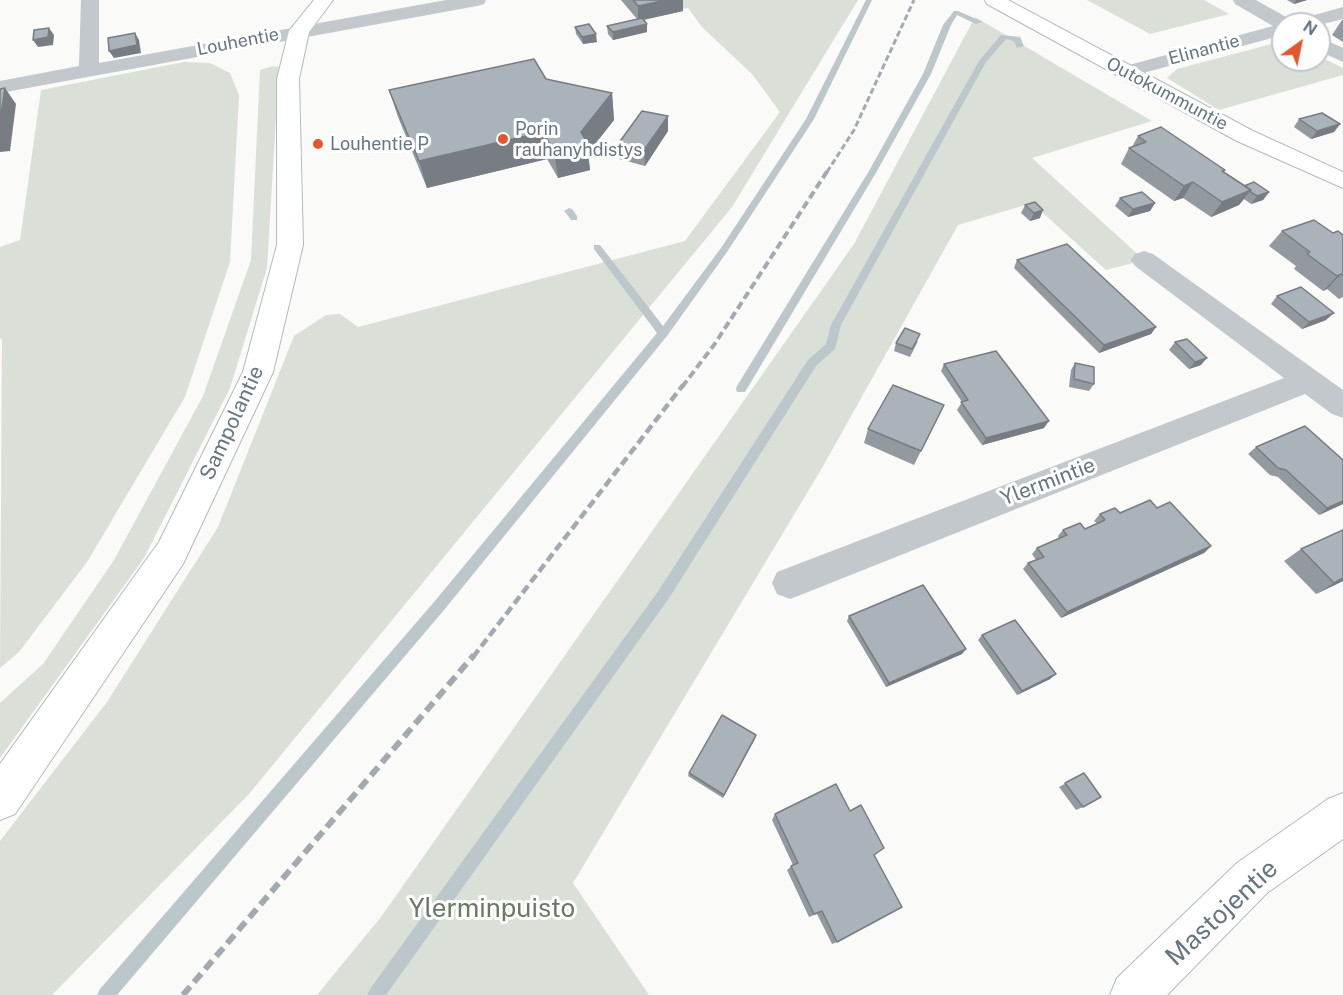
<!DOCTYPE html>
<style>
body{margin:0}
#map{position:relative;width:1343px;height:995px;overflow:hidden;background:#fafaf8;font-family:"Public Sans",sans-serif}
canvas{display:block}
.north{position:absolute;left:1271px;top:12px;width:60px;height:60px;box-sizing:border-box;background:#fff;border:2px solid #c1c8cd;border-radius:50%;rotate:33deg;font-size:16px;font-weight:700;line-height:24px;text-align:center;color:#657683}
.north::after{content:'';display:block;margin:auto;width:21px;height:27px;background:#e4572e;clip-path:polygon(50% 0,100% 100%,50% 72%,0 100%)}
</style>
<div id="map">
<canvas width="1343" height="995"></canvas>
<div class="north">N</div>
</div>
<script>
const c = document.querySelector('canvas').getContext('2d');
c.lineJoin = 'round';
function paint(path, color) {
  c.fillStyle = color;
  c.fill(path, 'evenodd');
}
function shape(rows) {
  const path = new Path2D();
  for (const r of rows) {
    path.moveTo(r[0], r[1]);
    for (let i = 2; i < r.length; i += 2) path.lineTo(r[i], r[i + 1]);
  }
  return path;
}
function trace(path, color, width, dash) {
  c.strokeStyle = color;
  c.lineWidth = width;
  c.lineCap = dash ? 'butt' : 'round';
  c.setLineDash(dash || []);
  c.stroke(path);
}
function drawText(font, color, halo, rows, align = 'center') {
  c.font = font + ' "Public Sans",sans-serif';
  c.lineWidth = 6;
  c.setLineDash([]);
  c.textBaseline = 'middle';
  c.strokeStyle = halo;
  c.fillStyle = color;
  for (const [text, x, y, turn = 0] of rows) {
    c.save();
    c.translate(x, y);
    c.rotate((+turn || 0) * Math.PI / 180);
    c.textAlign = isNaN(turn) ? turn : align;
    if (halo) c.strokeText(text, 0, 0);
    c.fillText(text, 0, 0);
    c.restore();
  }
}
paint(shape([
 [673,0,858,0,732,207,248,795,52,995,0,995,0,841,107,702,218,527,294,336,326,315,340,314,358,327,685,241,780,112,752,74,702,27,688,8,681,9],
 [1087,0,1204,0,1229,14,1150,34],
 [975,17,1152,121,1032,158,1144,260,1106,270,1032,203,958,225,822,468,573,883,649,995,317,995,381,917,854,244],
 [1283,41,1283,60,1319,60,1319,56,1343,68,1343,75,1219,110,1167,78,1177,69],
 [184,62,210,63,230,73,239,95,230,262,185,397,87,562,19,652,0,668,2,339,0,338,0,247,20,240,41,90],
 [273,66,279,67,267,268,230,388,144,558,0,758,0,703,43,664,114,560,203,396,251,260,260,70]
]), '#dadfd7');
paint(shape([
 [866,0,872,0,814,119,727,252,667,336,444,610,117,995,97,995,100,989,434,602,657,333,594,249,594,245,600,245,663,326,721,248,806,119,866,0],
 [954,11,958,11,983,22,976,24,957,15,951,25,931,74,877,171,745,392,737,392,736,389,737,386,869,171,923,74,943,25,954,11],
 [1001,35,1020,37,1024,46,1017,48,1014,41,1006,39,986,62,841,325,835,349,816,366,669,598,386,995,367,995,370,989,659,590,808,360,826,344,831,325,979,61,1001,35],
 [569,208,572,209,577,216,577,220,571,220,566,213,564,211,569,208]
]), '#bbc7cb');
const secondary = shape([
 [314,0,333,0,309,32,299,79,303,245,273,372,183,564,15,814,0,820,0,764,159,542,243,372,277,245,277,79,289,31,314,0],
 [985,0,1008,0,1253,131,1343,172,1343,188,1237,141,987,4,985,0],
 [1343,793,1343,839,1267,893,1167,995,1110,995,1117,978,1237,863,1328,799,1343,793]
]);
trace(secondary, '#b3babf', 2);
paint(shape([
 [81,0,99,0,99,63,446,0,486,0,484,4,477,6,0,93,0,81,79,66,81,0],
 [1233,0,1256,0,1293,21,1343,7,1343,19,1319,25,1283,24,1283,35,1125,78,1118,76,1115,72,1118,68,1273,26,1235,4,1233,0],
 [1319,37,1343,48,1343,62,1319,51,1319,37],
 [1144,251,1153,254,1343,390,1343,418,1332,414,1305,394,803,594,790,599,777,594,772,583,777,572,1284,378,1135,266,1131,260,1135,254,1144,251]
]), '#c3c8cc');
paint(secondary, '#fff');
trace(shape([
 [827,172,854,130,914,0]
]), '#a2aab0', 3, [6, 3]);
trace(shape([
 [682,387,714,345,828,170]
]), '#a2aab0', 4, [8, 4]);
trace(shape([
 [473,657,683,385]
]), '#a2aab0', 4.5, [9, 4.5]);
trace(shape([
 [183,995,474,655]
]), '#a2aab0', 6, [11, 6]);
paint(shape([
 [621,0,683,0,683,11,643,20,647,32,613,40,608,34,607,26,637,19],
 [1287,0,1307,0,1294,4],
 [1342,20,1343,20,1343,42,1332,35],
 [575,27,597,42,583,44,576,34],
 [546,79,612,93,614,120,588,153,590,170,558,178,547,159,427,188,398,117,389,90],
 [1299,119,1340,124,1334,132,1311,139,1294,127],
 [668,131,645,166,619,159,618,144],
 [1138,136,1224,172,1244,186,1269,192,1263,200,1251,204,1244,199,1239,205,1211,217,1183,198,1174,201,1121,164,1129,148,1132,147],
 [1120,198,1155,203,1150,211,1128,217,1115,206],
 [1025,205,1040,218,1030,221,1021,213],
 [1282,231,1333,233,1343,235,1343,297,1339,299,1327,289,1323,291,1294,269,1296,266,1269,246],
 [1017,260,1156,327,1151,334,1099,353,1014,268],
 [1277,296,1326,320,1302,329,1271,304],
 [918,341,910,357,894,351,896,343],
 [1175,342,1201,365,1189,369,1169,350],
 [1075,363,1094,384,1089,391,1069,387,1071,370],
 [944,364,1044,428,982,445,957,410,962,402,941,371],
 [937,419,914,465,864,443,868,429],
 [1256,447,1343,504,1319,515,1278,477,1270,475,1248,454],
 [1157,508,1211,546,1204,553,1061,618,1023,569,1028,563,1036,560,1032,554,1037,548,1059,539,1058,536,1063,530,1085,529,1097,523,1094,521,1100,514],
 [1301,549,1343,581,1316,594,1284,561],
 [849,616,966,649,962,654,886,687,847,621],
 [982,635,1056,674,1050,679,1017,695,978,640],
 [756,735,723,798,688,776,689,773],
 [1084,773,1083,807,1076,810,1059,787],
 [775,814,874,855,837,942,832,944,817,914,809,917,787,870,793,865,772,820]
]), '#929a9f');
paint(shape([
 [667,0,683,0,683,11,638,21,638,6],
 [1296,0,1307,0,1294,4],
 [647,24,647,32,613,40,613,32],
 [49,28,54,35,53,45,38,47,33,40],
 [135,33,139,40,141,53,114,58,109,51],
 [596,34,597,42,583,44,582,37],
 [5,88,16,104,10,151,0,152,0,120],
 [612,93,614,120,588,153,590,170,558,178,554,151,581,132],
 [668,116,668,131,645,166,644,150],
 [1340,124,1334,132,1311,139,1317,131],
 [543,132,547,159,427,188,419,161],
 [1193,182,1183,198,1174,201,1184,186],
 [1251,190,1239,205,1211,217,1222,202],
 [1269,192,1263,200,1251,204,1257,196],
 [1155,203,1150,211,1128,217,1133,209],
 [1043,210,1040,218,1030,221,1034,213],
 [1341,274,1327,289,1323,291,1337,276],
 [1334,313,1326,320,1302,329,1309,322],
 [1156,327,1151,334,1099,353,1104,345],
 [1207,358,1201,365,1189,369,1195,362],
 [1049,421,1044,428,982,445,986,438],
 [1343,501,1343,504,1319,515,1327,508],
 [1211,546,1204,553,1061,618,1067,612],
 [1343,578,1343,581,1316,594,1334,583],
 [966,649,962,654,886,687,889,683],
 [1056,674,1050,679,1017,695,1022,691],
 [756,735,755,739,723,798,724,795]
]), '#777d82');
const building = shape([
 [633,0,667,0,638,6,633,0],
 [642,18,647,24,613,32,607,26,642,18],
 [589,24,596,34,582,37,575,27,589,24],
 [49,28,48,37,33,40,34,30,49,28],
 [135,33,137,45,109,51,108,38,135,33],
 [534,59,546,79,612,93,581,132,587,143,554,151,543,132,419,161,389,90,534,59],
 [5,88,0,120,0,89,5,88],
 [642,111,668,116,644,150,618,144,642,111],
 [1322,113,1340,124,1317,131,1299,119,1322,113],
 [1161,127,1225,170,1222,171,1251,190,1222,202,1193,182,1184,186,1129,148,1146,142,1138,136,1161,127],
 [1254,182,1269,192,1257,196,1249,191,1251,190,1244,186,1254,182],
 [1142,192,1155,203,1133,209,1120,198,1142,192],
 [1035,202,1043,210,1034,213,1025,205,1035,202],
 [1314,220,1333,233,1338,231,1343,235,1343,276,1341,274,1337,276,1307,254,1310,252,1282,231,1314,220],
 [1067,244,1156,327,1104,345,1017,260,1067,244],
 [1301,287,1334,313,1309,322,1277,296,1301,287],
 [905,328,920,334,912,349,896,343,905,328],
 [1187,339,1207,358,1195,362,1175,342,1187,339],
 [996,351,1049,421,986,438,961,402,968,400,944,364,996,351],
 [1075,363,1094,367,1094,384,1074,379,1075,363],
 [893,385,944,405,921,451,868,429,893,385],
 [1305,426,1343,460,1343,501,1327,508,1286,470,1278,468,1256,447,1305,426],
 [1150,500,1157,508,1170,502,1211,546,1067,612,1028,563,1044,557,1037,548,1067,535,1063,530,1080,523,1085,529,1105,520,1100,514,1115,508,1120,513,1150,500],
 [1343,530,1343,578,1334,583,1301,549,1343,530],
 [923,585,966,649,889,683,849,616,923,585],
 [1015,620,1056,674,1022,691,982,635,1015,620],
 [722,715,756,735,724,795,689,773,722,715],
 [1084,773,1101,797,1083,807,1065,783,1084,773],
 [836,784,850,811,861,805,884,848,874,855,902,907,837,942,822,911,814,914,791,866,798,863,775,814,836,784]
]);
paint(building, '#aab3b9');
trace(building, '#777d82', 1.5);
for (const [x, y, r, color] of [
 [503,139,6,"#e4572e"],
 [318,144,6,"#e4572e"]
]) {
  const dot = new Path2D();
  dot.arc(x, y, r, 0, 2 * Math.PI);
  c.fillStyle = color;
  c.fill(dot);
  trace(dot, '#fff', 2);
}
drawText('18px', '#657683', '#fff', [
 ["Louhentie",238,42,-11],
 ["Elinantie",1204,50,-15],
 ["Outokummuntie",1167,94,28]
]);
drawText('18px', '#657683', '#fff', [
 ["Porin",515,129],
 ["rauhanyhdistys",515,150],
 ["Louhentie P",330,144]
], 'left');
drawText('21px', '#657683', '#fff', [
 ["Sampolantie",232,423,-65],
 ["Ylermintie",1048,482,-21]
]);
drawText('26px', '#687a64', '#fff', [
 ["Ylerminpuisto",492,909]
]);
drawText('26px', '#657683', '#fff', [
 ["Mastojentie",1222,913,-43]
]);
</script>
